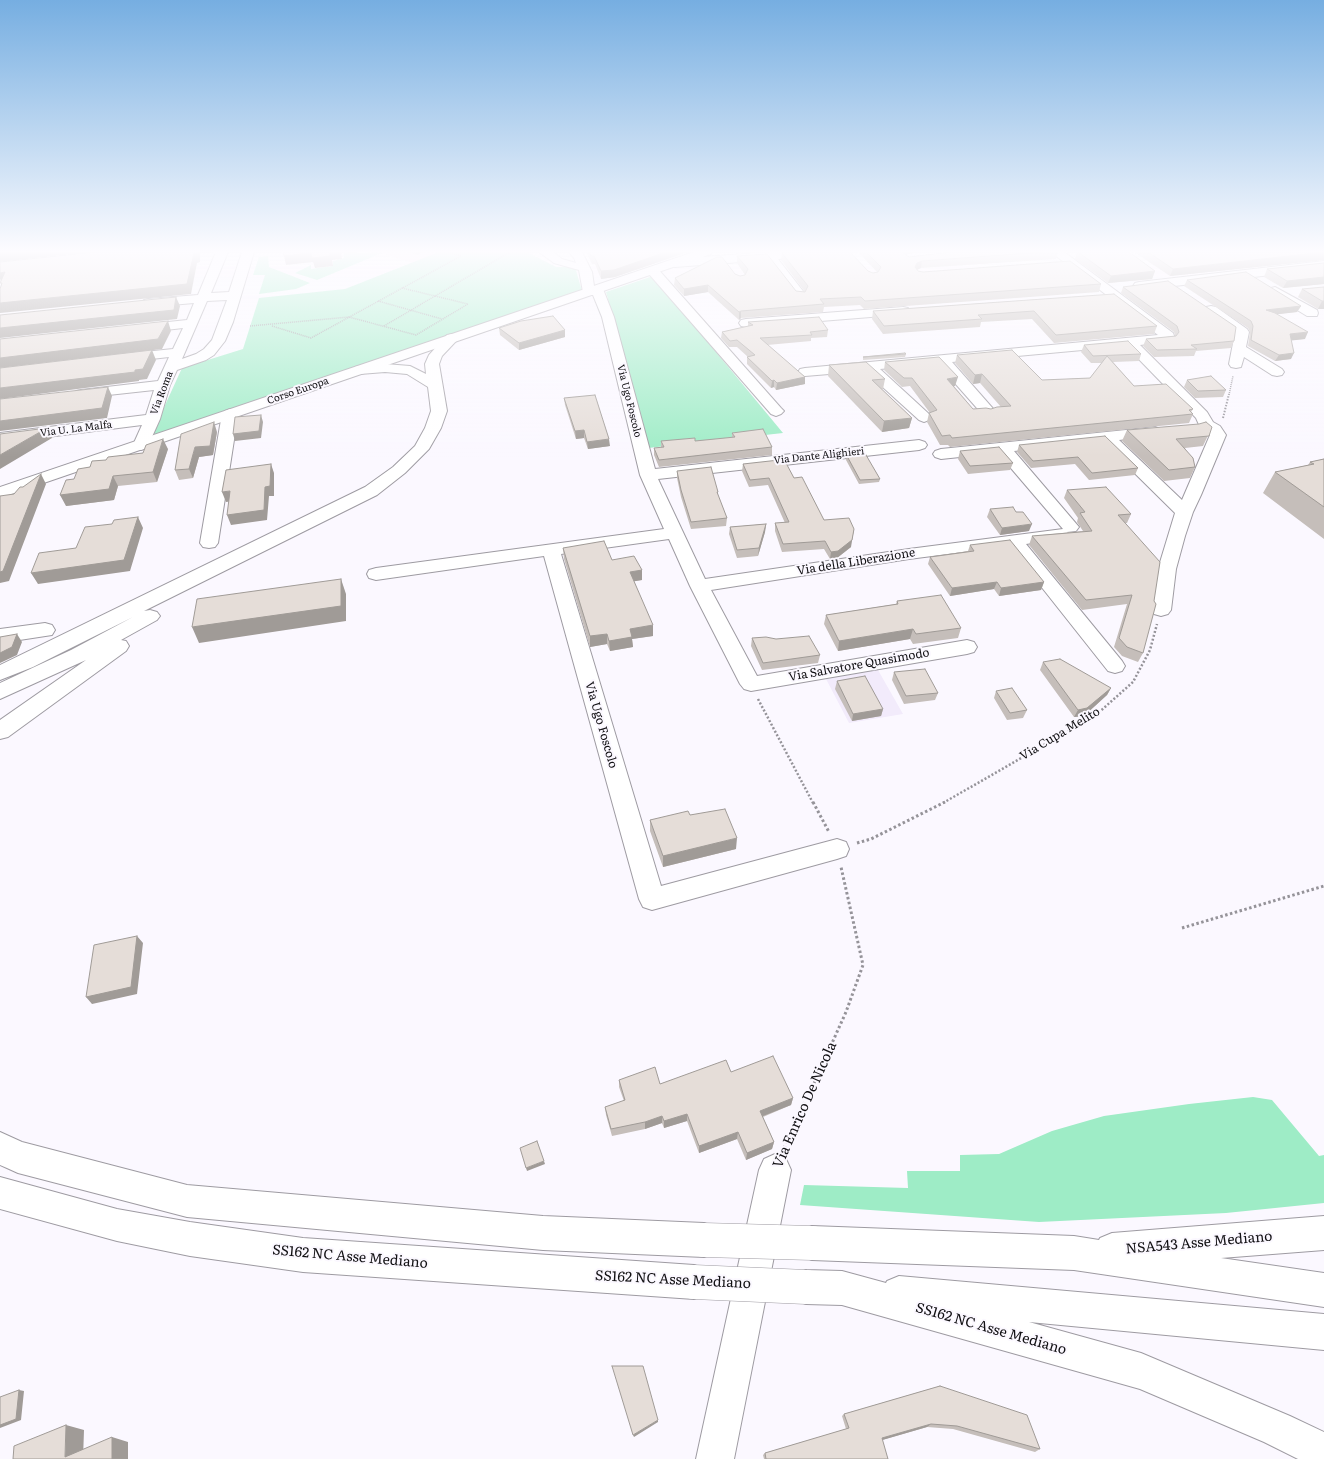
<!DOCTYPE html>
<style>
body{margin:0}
canvas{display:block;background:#fbf8ff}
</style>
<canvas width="1324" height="1459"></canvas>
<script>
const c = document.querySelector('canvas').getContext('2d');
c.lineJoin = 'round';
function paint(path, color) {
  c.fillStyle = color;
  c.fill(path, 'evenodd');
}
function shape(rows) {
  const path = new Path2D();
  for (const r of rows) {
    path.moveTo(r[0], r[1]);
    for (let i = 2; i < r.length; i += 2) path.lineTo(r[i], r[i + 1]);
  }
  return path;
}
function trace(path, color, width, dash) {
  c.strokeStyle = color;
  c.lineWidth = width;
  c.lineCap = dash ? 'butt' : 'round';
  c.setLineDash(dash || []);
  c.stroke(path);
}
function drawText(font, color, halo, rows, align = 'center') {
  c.font = font + ' Literata,serif';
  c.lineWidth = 4;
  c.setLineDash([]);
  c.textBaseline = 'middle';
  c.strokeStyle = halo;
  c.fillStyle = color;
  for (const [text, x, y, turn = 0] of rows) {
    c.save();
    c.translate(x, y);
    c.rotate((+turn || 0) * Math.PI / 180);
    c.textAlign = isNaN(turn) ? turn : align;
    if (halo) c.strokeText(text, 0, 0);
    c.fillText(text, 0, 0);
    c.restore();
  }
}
paint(shape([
 [878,670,903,714,849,723,826,679]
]), '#f2ebfb');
paint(shape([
 [377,252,440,252,413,263]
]), '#fdeaf3');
paint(shape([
 [343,252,382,253,317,280,295,273,311,265,311,269,333,266,333,261,344,258],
 [439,252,527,252,556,267,575,267,582,291,150,438,182,368,243,349,259,298,345,289],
 [268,256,269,267,310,283,296,289,259,294,265,275,253,275,259,257],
 [653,276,783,433,648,448,606,292],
 [1253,1097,1272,1100,1319,1156,1324,1155,1324,1203,1226,1213,1039,1222,800,1205,804,1185,908,1188,907,1171,960,1171,960,1155,999,1154,1052,1131,1104,1116,1189,1104]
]), '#9eecc6');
const minor = shape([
 [216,252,228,252,211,293,229,292,242,252,254,252,233,322,225,341,214,355,206,360,177,370,170,385,160,419,147,448,141,450,135,448,133,445,142,425,0,443,0,433,146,415,154,390,81,398,76,397,74,394,76,391,81,390,158,381,169,357,125,362,120,361,118,358,120,355,125,354,173,349,183,328,140,333,135,332,133,329,135,326,140,325,187,320,194,303,148,307,144,306,142,303,144,300,148,299,198,295,216,252],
 [227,300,212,340,204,349,196,354,182,359,207,301,227,300],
 [539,252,553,252,562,259,576,263,574,258,569,252,582,252,592,272,594,286,601,286,603,289,614,317,655,469,919,440,925,442,927,445,925,448,919,450,658,479,705,579,909,549,1063,529,998,453,941,459,935,457,933,454,935,451,941,449,1155,427,1160,429,1163,432,1160,435,1119,440,1182,500,1210,435,1209,432,1200,427,1196,418,1126,346,952,362,996,412,993,415,988,417,983,415,938,364,880,369,929,414,932,417,929,420,924,422,919,420,865,371,805,376,800,375,798,372,800,369,805,368,1158,335,1051,252,1064,252,1173,333,1175,338,1173,341,1140,345,1207,412,1213,422,1220,426,1226,435,1201,495,1193,512,1185,536,1176,569,1171,610,1168,614,1161,616,1154,614,1151,610,1158,569,1175,513,1103,442,1014,451,1079,527,1076,531,1067,532,1069,534,1066,538,1026,544,1122,661,1125,666,1122,671,1115,673,1108,671,1009,546,909,559,711,590,757,676,967,640,974,642,977,647,974,652,967,654,751,691,744,689,740,684,690,586,669,539,561,554,661,886,837,839,846,842,849,849,846,856,837,859,652,910,643,907,639,899,544,556,376,580,369,578,367,574,369,570,376,568,664,529,640,475,602,317,593,295,585,295,583,292,579,270,554,263,539,252],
 [771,252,815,252,814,255,810,256,778,259,806,295,804,298,796,298,767,260,675,267,671,265,669,263,671,261,675,259,771,252],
 [1324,261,1324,269,1139,290,1135,289,1133,286,1135,283,1139,282,1324,261],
 [653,267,657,268,781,408,784,411,781,414,776,416,771,414,649,274,647,271,649,268,653,267],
 [1275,287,1317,310,1318,313,1317,316,1307,316,1271,294,1269,291,1271,288,1275,287],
 [1211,306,1216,307,1247,329,1249,332,1246,347,1282,369,1284,372,1282,375,1277,376,1272,375,1244,357,1241,367,1236,368,1231,367,1229,364,1235,333,1206,313,1205,310,1206,307,1211,306],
 [903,307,908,308,909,311,908,314,746,327,741,326,739,323,741,320,746,319,903,307],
 [230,409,235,411,238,414,218,543,215,547,209,548,203,547,200,543,222,414,225,411,230,409],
 [45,623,52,625,55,630,52,635,0,643,0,629,45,623],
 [775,1154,786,1159,791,1170,734,1459,696,1459,759,1170,764,1159,775,1154]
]);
const major = shape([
 [694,252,712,252,711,254,0,498,0,487,694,252]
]);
const highway = shape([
 [452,334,457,335,459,338,442,356,439,364,447,411,441,428,429,449,405,473,377,495,144,611,150,610,157,612,160,616,157,620,121,640,126,641,129,646,126,651,8,737,0,739,0,720,86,660,0,699,0,683,71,650,133,617,33,667,0,680,0,665,365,487,393,467,415,446,425,428,431,411,428,387,407,374,385,372,360,374,355,373,353,370,355,367,360,366,385,364,410,366,426,374,425,364,429,355,447,335,452,334],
 [0,1132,22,1142,187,1185,543,1216,704,1223,716,1228,721,1240,716,1252,704,1257,543,1250,187,1217,18,1173,7,1168,0,1165,0,1132],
 [0,1177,117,1209,190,1222,303,1238,694,1265,706,1270,711,1282,706,1294,694,1299,303,1272,190,1256,117,1241,0,1209,0,1177],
 [1324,1216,1324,1250,1221,1258,1324,1273,1324,1307,1074,1270,812,1260,800,1255,795,1243,800,1231,812,1226,1074,1236,1099,1240,1100,1238,1112,1233,1324,1216],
 [806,1270,842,1271,886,1283,887,1281,899,1276,1324,1314,1324,1350,1029,1322,1141,1353,1290,1416,1324,1432,1324,1459,1298,1459,1264,1442,1140,1389,842,1305,806,1304,794,1299,789,1287,794,1275,806,1270]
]);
trace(minor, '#9e9ba2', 2);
trace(major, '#9e9ba2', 2);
trace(highway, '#9e9ba2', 2);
trace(shape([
 [378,301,442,319],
 [250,326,349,317,416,335,468,304,402,288],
 [272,326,311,338,461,256,448,252],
 [384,326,510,252],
 [1229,395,1233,376]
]), '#959399', 1.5, [1, 1]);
trace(shape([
 [1223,418,1229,394]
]), '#959399', 2, [1.5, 1.5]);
trace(shape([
 [758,699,813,803],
 [943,803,1096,715,1133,682,1150,650,1157,624]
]), '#959399', 2.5, [2, 2]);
trace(shape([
 [813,802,829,832],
 [857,843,871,839,945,802],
 [1182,928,1324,886],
 [810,1092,846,1012,863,965,841,867]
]), '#959399', 3, [2.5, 2.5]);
trace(shape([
 [784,1149,810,1091]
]), '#959399', 4, [3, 3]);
paint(minor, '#fff');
paint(major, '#fff');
paint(highway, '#fff');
const highwayBridge = shape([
 [704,1240,812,1243],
 [694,1282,806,1287]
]);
trace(highwayBridge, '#9e9ba2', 35, []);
trace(highwayBridge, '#fff', 34);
paint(shape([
 [409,252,423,252,417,255],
 [586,252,688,252,615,277,601,279,595,264,592,264],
 [741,252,774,252,741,253],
 [858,252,919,252,907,254,905,255,909,257,951,252,1058,252,1056,259,921,268,917,270,918,271,923,272,1101,284,1099,292,864,309,860,305,824,307,823,312,741,318,739,320,708,292,684,296,674,285,675,278,735,274,740,276,745,275,737,263,737,256,796,291,805,292,781,260,782,253,873,273,877,272],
 [1077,252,1129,252,1155,271,1152,279,1108,283,1075,259],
 [1134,252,1324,252,1324,260,1170,276],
 [1324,263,1324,284,1283,288,1264,277,1267,269],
 [1187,280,1301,306,1297,312,1277,314,1305,339,1291,340,1291,359,1275,361,1248,346,1250,332,1248,328,1184,286],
 [1123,287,1234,341,1231,348,1196,351,1194,356,1154,357,1143,346,1146,339,1175,336,1174,332,1121,293],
 [1324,287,1324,309,1318,309,1298,297,1302,289],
 [1114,294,1157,326,1154,334,1054,343,1032,319,981,322,980,327,883,334,872,319,873,311],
 [748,322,828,330,827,337,811,338,811,341,767,345,805,377,805,384,776,390,774,387,771,388,747,364,747,357,748,357,737,347,729,347,721,338,722,332,748,326],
 [499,328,565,330,565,337,519,350,500,335],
 [1084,345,1141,354,1139,361,1113,362,1134,386,1193,409,1191,412,1193,414,1189,423,950,447,948,445,940,445,927,422,929,413,930,413,910,386,902,387,884,370,885,362,955,386,954,386,973,409,991,409,1001,407,980,383,973,384,955,363,957,355,1042,380,1090,378,1102,363,1091,363,1081,352],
 [906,354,905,357,863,360,863,357],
 [829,365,885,379,883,389,882,389,912,418,909,428,882,432,828,376],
 [1187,380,1226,390,1223,397,1195,398,1184,387],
 [564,398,610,446,588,449,584,438,576,439,565,405],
 [1212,427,1203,446,1185,448,1195,467,1190,478,1164,481,1122,441,1127,430],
 [217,432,213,455,199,457,193,478,179,480,175,470],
 [732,433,772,447,772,455,659,467,654,455,654,448,661,448,661,441,695,441,732,438],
 [1019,445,1138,468,1135,475,1089,480,1075,464,1031,468,1017,452],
 [168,449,157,482,118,486,114,500,66,506,74,479,90,467,106,460],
 [960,451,1013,463,1010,470,968,474,958,459],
 [847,456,880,479,879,482,859,484,846,460],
 [1324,459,1324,539,1263,493,1275,472,1308,465,1310,462],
 [743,464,781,464,794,478,824,520,851,547,837,558,830,559,824,549,782,552,775,531,775,523,785,523,768,485,749,487,742,471],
 [677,471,718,492,718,496,727,518,726,526,691,529,681,497,677,478],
 [1067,490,1131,514,1127,523,1125,523,1143,653,1138,662,1122,656,1114,647,1127,604,1082,610,1029,545,1032,536,1083,531,1077,522,1078,518,1064,498],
 [990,509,1029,531,1000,535,987,517],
 [766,524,765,532,758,556,737,558,729,534,730,527],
 [970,545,1044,582,1041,590,999,596,994,589,950,596,928,564,930,557,968,551],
 [563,548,612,560,642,570,642,580,634,581,653,636,632,639,633,647,610,651,607,644,590,647,564,559],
 [897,601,961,628,958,638,913,644,910,639,838,651,824,624,826,615,896,604],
 [752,638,820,655,818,663,762,670,751,646],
 [1043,662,1111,688,1107,695,1084,716,1074,717,1040,670],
 [894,672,938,693,935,700,904,704,892,680],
 [837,681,883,709,881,716,852,721,835,689],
 [996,691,1027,710,1023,718,1007,720,994,698],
 [690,815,736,849,663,867,650,831,650,820],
 [731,1072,793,1098,791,1105,763,1117,774,1142,772,1149,746,1160,737,1139,699,1153,687,1121,664,1128,662,1123,645,1129,612,1136,606,1115,605,1107,624,1101,619,1087,619,1080,660,1084],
 [940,1386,1040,1449,1035,1452,953,1429,927,1427,882,1440,888,1459,764,1459,763,1455,765,1453,846,1429,842,1416,844,1414]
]), '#c5beba');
paint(shape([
 [0,252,91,252,0,262],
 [197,252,200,252,200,262,197,263,191,294,0,313,0,303],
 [341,252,342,259,332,260,333,266,315,268,313,262,286,265,284,256,311,253],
 [417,252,423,252,417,255],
 [666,252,688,252,615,277,601,279,601,271],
 [901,252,919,252,907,254,900,259],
 [1324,252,1324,260,1170,276,1173,269],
 [922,261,921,268,916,270,915,267,917,263],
 [1155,271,1152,279,1108,283,1111,276],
 [5,272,2,283,0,279,0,273],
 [1324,277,1324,284,1283,288,1287,281],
 [708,285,708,292,684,296,684,289],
 [176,297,180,306,177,319,0,338,0,328],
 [1322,301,1324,301,1324,309,1318,309],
 [1301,306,1297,312,1263,316,1266,310],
 [741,311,741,318,739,320,739,312],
 [168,321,171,331,162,349,0,368,0,358],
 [565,330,565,337,519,350,519,343],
 [1308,332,1305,339,1287,341,1290,334],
 [152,350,156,360,147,379,139,380,139,381,0,399,0,388,135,370],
 [1294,353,1291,359,1275,361,1279,355],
 [982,374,980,383,973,384,975,375],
 [805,377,805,384,776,390,777,383],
 [958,377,955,386,945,387,947,379],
 [774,380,774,387,771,388,772,381],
 [108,387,112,396,107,418,0,431,0,421],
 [261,415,263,422,261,438,235,441,233,434],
 [912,418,909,428,882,432,884,421],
 [214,422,217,432,213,455,199,457,193,478,189,469,195,447],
 [47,428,52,438,0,469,0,455],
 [584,430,584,438,576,439,575,431],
 [163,439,168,449,157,482,153,472],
 [609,439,610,446,588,449,587,442],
 [271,464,274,473,274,496,269,496,267,520,231,525,227,515,265,487],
 [41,474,46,484,9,581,0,583,0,572],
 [113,476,118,486,114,500,66,506,60,495],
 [230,491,234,501,226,502,222,492],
 [138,517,143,528,130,571,38,584,31,573],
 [766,524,765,532,758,556,759,548],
 [1032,524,1029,531,1000,535,1002,528],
 [854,529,851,547,837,558,830,559,831,552],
 [642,570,642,580,630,582,630,572],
 [341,579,346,594,346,621,199,643,192,627],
 [997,582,994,589,950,596,952,588],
 [1044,582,1041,590,999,596,1001,588],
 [653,625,653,636,632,639,633,647,610,651,609,641,630,629],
 [913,629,910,639,838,651,839,641],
 [17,634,22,642,17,655,0,663,0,653],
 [607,634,607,644,590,647,590,636],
 [1111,688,1107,695,1084,716,1074,717,1078,710],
 [883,709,881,716,852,721,853,714],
 [737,838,736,849,663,867,663,856],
 [137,936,143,943,137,994,92,1004,86,997],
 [793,1098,791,1105,758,1118,760,1111],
 [687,1114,687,1121,664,1128,664,1121],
 [662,1116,662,1123,645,1129,645,1122],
 [738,1132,737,1139,699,1153,699,1146],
 [774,1142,772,1149,746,1160,747,1153],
 [544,1161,545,1164,527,1171,526,1168],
 [19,1390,24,1391,21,1420,0,1428,0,1425],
 [658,1420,658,1422,634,1437,633,1435],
 [931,1424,927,1427,879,1441,882,1438],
 [66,1425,84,1430,83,1459,65,1457],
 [112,1437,128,1442,128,1459,112,1459]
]), '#a09b97');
const building = shape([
 [95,252,197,252,197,253,194,253,187,284,0,303,0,289,2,283,0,283,5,272,0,273,0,262,95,252],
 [283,252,330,252,330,256,312,258,311,253,284,256,283,252],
 [589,252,666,252,614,270,601,271,594,256,591,256,589,252],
 [786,252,850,252,868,271,873,273,878,272,881,267,866,252,902,252,909,257,951,252,1043,252,922,261,917,263,915,267,918,271,923,272,1070,261,1101,284,865,301,861,297,820,299,824,304,741,311,739,312,708,285,684,289,675,278,717,257,722,257,735,274,740,276,745,275,748,269,737,256,767,254,796,291,805,292,808,286,782,253,786,252],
 [1078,252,1129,252,1155,271,1111,276,1078,252],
 [1148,252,1324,252,1173,269,1148,252],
 [1324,263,1324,277,1287,281,1267,269,1324,263],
 [1246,272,1301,306,1266,310,1275,313,1308,332,1290,334,1294,353,1279,355,1251,340,1253,326,1251,321,1187,280,1246,272],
 [1168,281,1236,327,1234,341,1191,345,1197,349,1157,350,1146,339,1176,336,1179,332,1177,326,1123,287,1168,281],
 [1324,287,1324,301,1322,301,1302,289,1324,287],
 [1114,294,1157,326,1056,335,1034,311,978,315,982,319,884,326,873,311,1114,294],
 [176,297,174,310,0,328,0,315,176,297],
 [553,316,565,330,519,343,499,328,521,321,553,316],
 [819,317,828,330,810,332,812,335,760,338,805,377,777,383,774,380,772,381,747,357,755,355,737,340,730,341,722,332,753,325,748,322,819,317],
 [168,321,158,339,0,358,0,339,168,321],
 [1128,341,1141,354,1093,356,1084,345,1128,341],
 [152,350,143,369,135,370,135,372,0,388,0,368,152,350],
 [1012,350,1042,380,1090,378,1107,356,1134,386,1166,384,1193,409,1189,410,1193,414,952,438,950,435,942,436,929,413,937,410,912,378,904,378,885,362,939,357,958,377,947,379,973,409,986,408,991,409,997,407,1011,406,982,374,975,375,957,355,1012,350],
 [905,353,906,354,863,357,905,353],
 [866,362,885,379,872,380,912,418,884,421,829,365,866,362],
 [1211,376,1226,390,1198,391,1187,380,1211,376],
 [108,387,102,408,0,421,0,399,108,387],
 [595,395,609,439,587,442,584,430,575,431,564,398,595,395],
 [261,415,259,431,233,434,235,417,261,415],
 [214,422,210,446,195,447,189,469,175,470,181,434,214,422],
 [1206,422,1212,427,1209,436,1176,439,1193,458,1195,467,1169,470,1127,430,1199,424,1206,422],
 [47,428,0,455,0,434,47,428],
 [763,429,772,447,659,460,654,448,664,447,661,441,695,438,695,441,735,437,732,433,763,429],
 [1105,436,1138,468,1092,473,1078,457,1033,461,1019,445,1105,436],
 [163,439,153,472,113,476,109,489,60,495,66,480,74,479,78,469,90,467,92,461,106,460,108,457,143,453,146,445,163,439],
 [999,447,1013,463,970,466,960,451,999,447],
 [866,455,880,479,860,480,847,456,866,455],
 [1324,459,1324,507,1275,472,1314,464,1310,462,1324,459],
 [779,460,781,464,786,463,794,478,802,477,824,520,849,518,854,529,852,540,838,551,831,552,825,541,783,544,775,523,789,522,769,478,750,480,743,464,779,460],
 [271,464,270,486,265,487,264,510,227,515,230,491,222,492,226,470,271,464],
 [711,467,718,492,717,492,727,518,691,522,681,490,677,471,711,467],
 [41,474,3,571,0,572,0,496,14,494,20,487,23,487,41,474],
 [1106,487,1131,514,1118,515,1160,562,1154,601,1156,604,1143,653,1127,647,1119,638,1132,595,1086,600,1032,536,1092,531,1080,513,1085,512,1067,490,1106,487],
 [1013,507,1016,512,1023,512,1032,524,1002,528,990,509,1013,507],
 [138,517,124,560,31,573,39,553,76,548,85,527,112,524,114,520,138,517],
 [766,524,759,548,737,550,730,527,766,524],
 [1010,540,1044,582,1001,588,997,582,952,588,930,557,974,551,970,545,1010,540],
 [604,541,612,560,634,556,642,570,630,572,653,625,630,629,632,637,609,641,607,634,590,636,563,548,604,541],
 [341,579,341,606,192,627,197,599,341,579],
 [941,595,961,628,916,634,913,629,839,641,826,615,898,604,897,601,941,595],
 [17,634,12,647,0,653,0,637,17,634],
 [809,636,820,655,763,663,752,638,766,637,776,639,809,636],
 [1060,659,1111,688,1087,708,1078,710,1043,662,1060,659],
 [925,669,938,693,906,696,894,672,925,669],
 [865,676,883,709,853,714,837,681,865,676],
 [1012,688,1027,710,1010,713,996,691,1012,688],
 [725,809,737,838,663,856,650,820,688,811,690,815,725,809],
 [137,936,131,987,86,997,94,945,137,936],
 [773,1056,793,1098,760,1111,774,1142,747,1153,738,1132,699,1146,687,1114,664,1121,662,1116,645,1122,611,1129,605,1107,625,1100,619,1080,655,1067,660,1084,726,1060,731,1072,773,1056],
 [537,1141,544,1161,526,1168,520,1148,537,1141],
 [612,1366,643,1366,658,1420,633,1435,612,1366],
 [940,1386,1027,1415,1040,1449,957,1426,931,1424,882,1438,888,1459,766,1459,765,1453,849,1428,844,1414,940,1386],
 [19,1390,16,1419,0,1425,0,1397,19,1390],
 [66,1425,65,1457,112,1437,112,1459,13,1459,14,1446,66,1425]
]);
paint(building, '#e5ddd8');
trace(building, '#a09b97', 1);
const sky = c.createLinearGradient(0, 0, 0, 457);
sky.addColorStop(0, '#76aee1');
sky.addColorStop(0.55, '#fdfcff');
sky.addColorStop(1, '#fdfcff00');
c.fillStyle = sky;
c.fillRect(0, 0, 1324, 457);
drawText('10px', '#111013', '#fbf8ff', [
 ["Corso Europa",298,391,-19],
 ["Via Roma",162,393,-69],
 ["Via Ugo Foscolo",629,401,76],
 ["Via U. La Malfa",76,429,-7],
 ["Via Dante Alighieri",819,456,-6]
]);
drawText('12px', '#111013', '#fbf8ff', [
 ["Via della Liberazione",856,562,-9],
 ["Via Salvatore Quasimodo",859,665,-10],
 ["Via Ugo Foscolo",601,725,74],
 ["Via Cupa Melito",1060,734,-31]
]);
drawText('14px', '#111013', '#fbf8ff', [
 ["Via Enrico De Nicola",805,1105,-66],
 ["NSA543 Asse Mediano",1199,1243,-5],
 ["SS162 NC Asse Mediano",350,1257,5],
 ["SS162 NC Asse Mediano",673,1280,3],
 ["SS162 NC Asse Mediano",991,1329,16]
]);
</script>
